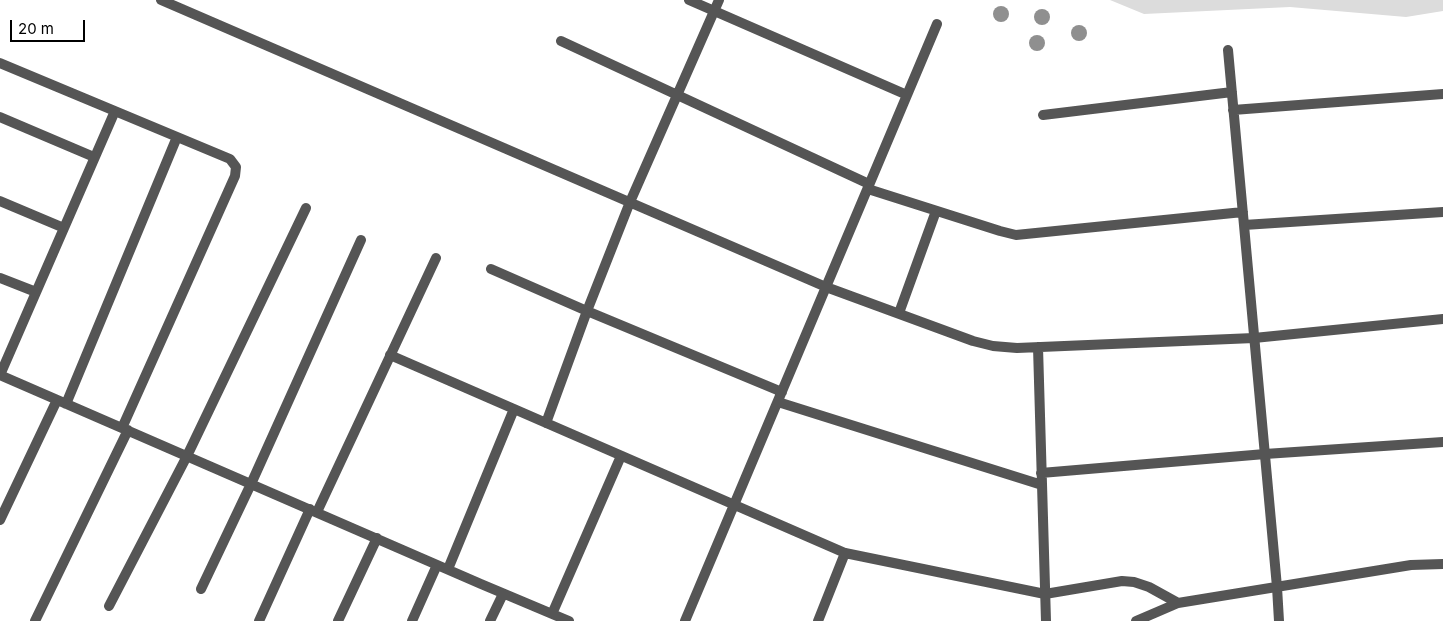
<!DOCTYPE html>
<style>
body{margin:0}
#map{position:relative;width:1443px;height:621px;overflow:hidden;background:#fff;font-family:Inter,sans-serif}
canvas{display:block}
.scale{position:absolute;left:10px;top:20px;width:75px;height:22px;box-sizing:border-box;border:2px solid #000;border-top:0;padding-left:6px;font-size:15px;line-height:18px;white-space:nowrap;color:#000;-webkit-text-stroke:4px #fff;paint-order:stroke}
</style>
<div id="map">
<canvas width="1443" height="621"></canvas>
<div class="scale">20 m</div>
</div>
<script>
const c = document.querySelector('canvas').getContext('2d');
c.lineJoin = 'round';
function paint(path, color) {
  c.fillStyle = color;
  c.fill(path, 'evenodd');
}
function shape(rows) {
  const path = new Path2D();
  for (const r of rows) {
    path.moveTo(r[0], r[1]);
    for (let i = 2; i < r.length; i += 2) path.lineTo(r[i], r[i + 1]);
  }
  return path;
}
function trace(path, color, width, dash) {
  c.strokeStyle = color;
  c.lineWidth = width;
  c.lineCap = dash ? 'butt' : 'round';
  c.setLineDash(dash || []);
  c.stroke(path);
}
paint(shape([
 [1110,0,1443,0,1443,11,1406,17,1290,7,1144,14]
]), '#dcdcdc');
trace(shape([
 [161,0,826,287,973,341,993,346,1017,348,1254,338,1443,319],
 [689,0,907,95],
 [561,41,869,184],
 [1228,50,1277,587,1279,621],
 [0,63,230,159,236,167,235,176,122,428],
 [1233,110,1443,94],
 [1043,115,1232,92],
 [0,117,94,157],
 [868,189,1000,231,1016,235,1243,212],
 [0,201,64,228],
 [1244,225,1443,212],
 [491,269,587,311,782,392],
 [0,278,36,292],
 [899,313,936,211],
 [1038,347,1046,621],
 [390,355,845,553,1045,594,1122,581,1134,582,1149,587,1178,603],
 [0,375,481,584,569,621],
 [0,375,115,111],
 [778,402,1042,485],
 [66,404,177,137],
 [546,423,587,311,630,202,719,0],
 [1041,473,1265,454,1443,442],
 [317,512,436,258],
 [0,520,57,400],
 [448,569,514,409],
 [201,589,251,484,361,240],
 [109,606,187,456,306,208],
 [552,614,621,456],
 [35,621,128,430],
 [259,621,310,509],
 [338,621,377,538],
 [412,621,437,565],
 [490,621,503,594],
 [685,621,937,24],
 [818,621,845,553],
 [1136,621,1178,603,1411,565,1443,564]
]), '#555', 10);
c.fillStyle = '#8f8f8f';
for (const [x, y] of [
 [1001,14],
 [1042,17],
 [1079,33],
 [1037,43]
]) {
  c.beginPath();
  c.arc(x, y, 8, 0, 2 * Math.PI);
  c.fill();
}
</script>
